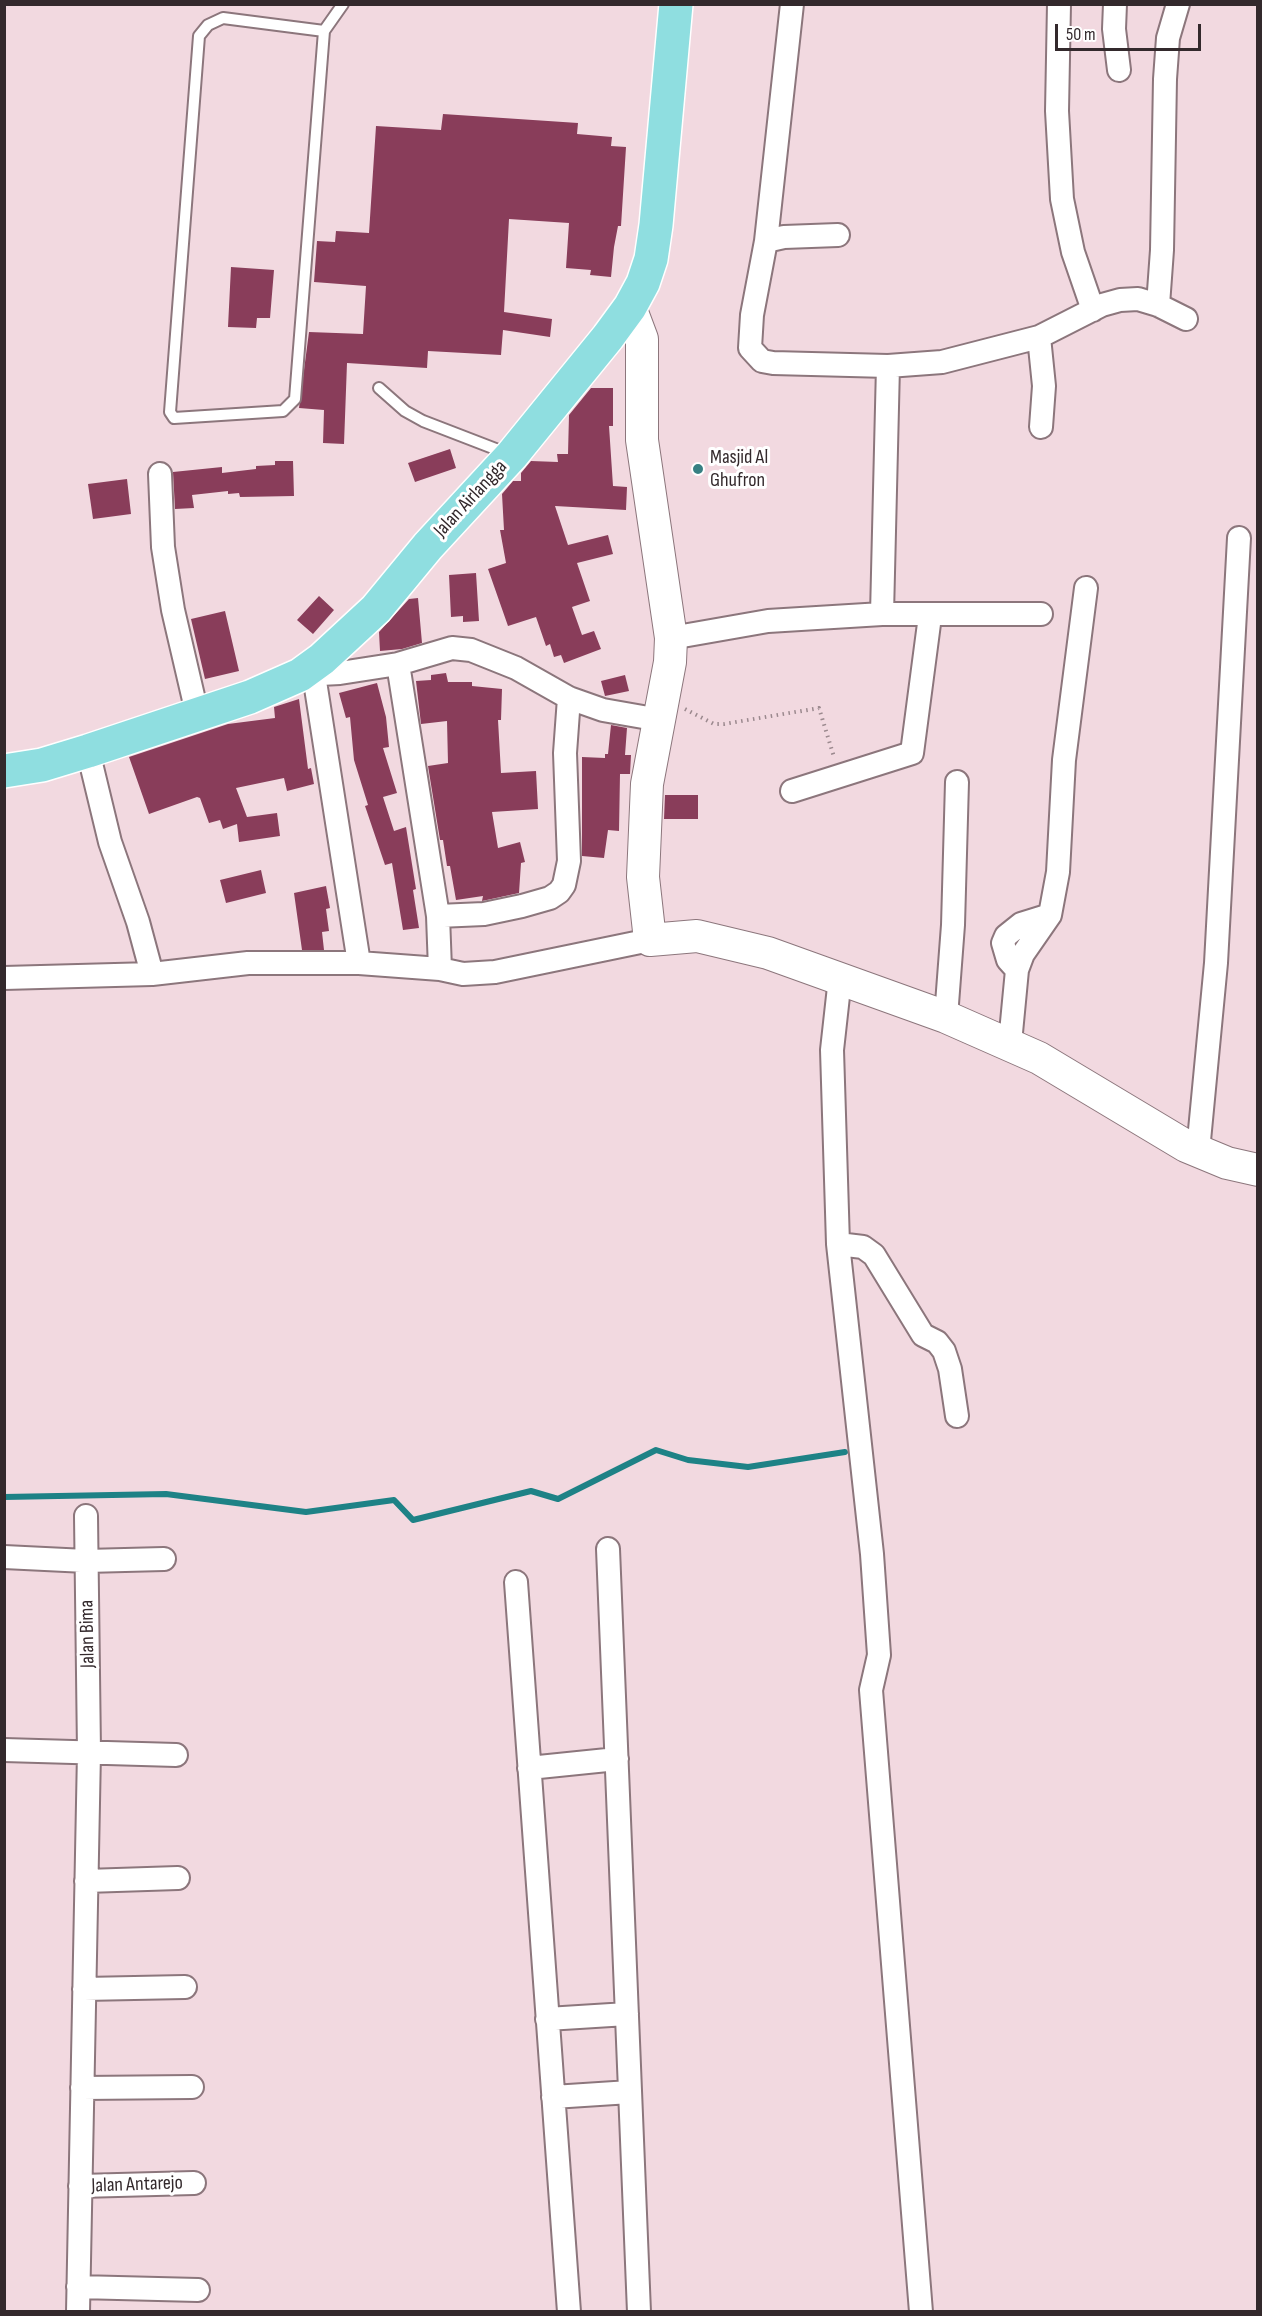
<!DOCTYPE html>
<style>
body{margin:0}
#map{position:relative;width:1262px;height:2316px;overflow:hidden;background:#f2d9e0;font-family:"Sofia Sans Condensed",sans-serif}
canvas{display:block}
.frame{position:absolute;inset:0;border:6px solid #33292c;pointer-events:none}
.scale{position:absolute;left:1055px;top:24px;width:146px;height:27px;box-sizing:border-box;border:3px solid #33292c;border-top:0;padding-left:8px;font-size:18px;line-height:21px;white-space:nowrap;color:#33292c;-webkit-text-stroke:4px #fff;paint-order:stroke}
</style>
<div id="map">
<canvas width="1262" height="2316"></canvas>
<div class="frame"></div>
<div class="scale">50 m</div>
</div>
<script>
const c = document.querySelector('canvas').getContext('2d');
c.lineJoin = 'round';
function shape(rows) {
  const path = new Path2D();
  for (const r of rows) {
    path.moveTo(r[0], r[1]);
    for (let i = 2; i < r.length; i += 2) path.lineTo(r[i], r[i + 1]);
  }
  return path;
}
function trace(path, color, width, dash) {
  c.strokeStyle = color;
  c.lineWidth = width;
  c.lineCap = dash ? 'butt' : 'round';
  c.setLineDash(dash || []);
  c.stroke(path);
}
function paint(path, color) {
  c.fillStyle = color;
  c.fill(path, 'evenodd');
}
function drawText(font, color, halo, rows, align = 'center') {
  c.font = font + ' "Sofia Sans Condensed",sans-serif';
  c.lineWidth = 6;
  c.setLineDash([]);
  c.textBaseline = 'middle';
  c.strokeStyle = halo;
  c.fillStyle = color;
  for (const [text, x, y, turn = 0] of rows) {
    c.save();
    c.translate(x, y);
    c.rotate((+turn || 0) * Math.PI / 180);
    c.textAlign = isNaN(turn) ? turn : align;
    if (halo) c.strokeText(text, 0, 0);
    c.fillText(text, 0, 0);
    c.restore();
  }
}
trace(shape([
 [4,1497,166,1494,306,1512,394,1500,413,1520,531,1491,558,1499,656,1450,688,1460,748,1467,845,1452]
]), '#1e8286', 6);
paint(shape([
 [443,114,578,123,577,134,612,137,611,146,626,147,621,226,618,226,614,247,611,277,590,275,591,270,566,268,569,223,509,219,504,312,552,319,550,337,503,330,501,355,428,351,427,368,347,363,344,444,323,443,324,410,299,408,309,332,363,334,366,286,314,282,317,241,335,242,336,231,369,233,376,126,441,130],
 [231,267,274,270,270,318,257,318,256,328,228,327],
 [591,388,613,388,613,426,609,426,613,486,627,487,626,510,555,506,568,545,608,535,613,554,577,563,590,601,572,607,582,635,594,631,601,649,564,663,561,655,554,657,550,644,546,646,536,617,508,626,488,569,506,563,500,530,504,530,502,494,513,481,521,481,521,473,531,461,558,462,557,454,568,454,569,415],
 [450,449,456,468,415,482,408,463],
 [275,461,293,461,294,496,240,497,239,493,228,494,228,491,192,495,194,508,175,509,173,472,222,467,222,473,256,469,256,466,275,465],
 [127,479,131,514,93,519,88,484],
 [476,573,479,621,463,622,463,616,451,617,449,575],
 [319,596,334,610,313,634,297,620],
 [418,598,422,643,402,649,380,651,379,632,409,599],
 [225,611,239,671,205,679,191,619],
 [446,673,448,682,472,682,472,686,502,689,501,720,498,720,501,773,536,771,538,809,492,812,498,848,520,842,525,862,521,863,519,893,482,901,483,896,456,900,450,866,447,866,443,840,440,840,428,766,448,763,447,721,421,724,416,681,431,680,431,675],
 [625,675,629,691,605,696,601,681],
 [377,683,386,717,389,747,383,748,397,793,383,797,394,831,406,827,416,889,413,890,419,928,403,930,392,863,385,865,365,806,368,805,354,760,350,717,346,718,339,693],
 [299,699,308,769,311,768,314,784,287,791,284,778,236,788,247,817,277,813,280,836,239,842,237,824,223,829,220,820,209,823,200,798,197,797,149,814,129,757,228,724,275,718,274,707],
 [611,725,627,728,625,755,631,755,630,774,620,774,619,831,608,830,604,858,582,856,582,757,605,758,605,754,608,754],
 [665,795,698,795,698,819,664,819],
 [261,870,266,893,226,903,220,880],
 [326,886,330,908,326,909,329,931,322,932,324,950,302,950,294,893]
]), '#893d5a');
const lane = shape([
 [324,31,223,18,208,25,199,36,170,412,174,418,283,411,295,399,324,31,343,4],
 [379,388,405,411,423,421,506,453]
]);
const street = shape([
 [792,4,766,241,752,315,750,348,762,361,773,363,888,366,882,614],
 [1059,4,1057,111,1062,199,1073,252,1093,310],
 [1115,4,1114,29,1119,70],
 [766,241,784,237,838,235],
 [1158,305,1162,250,1165,79,1168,38,1178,4],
 [1039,337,1044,386,1041,427],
 [888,366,942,362,1039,337,1102,305,1120,300,1138,299,1158,305,1186,319],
 [160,474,163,547,173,610,197,713],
 [671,638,768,621,882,614,1041,614],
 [398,664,438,916,440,969],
 [300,675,340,673,398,664,452,648,471,650,516,668,569,698,603,710,660,720],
 [314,675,359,963],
 [88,751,110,842,138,922,152,974],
 [792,791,912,753,930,616],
 [438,916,484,914,522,906,550,898,559,892,564,885,569,861,565,753,569,698],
 [1017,970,1023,954,1050,915],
 [4,978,152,974,248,963,359,963,440,969,463,974,495,972,650,940],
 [840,978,832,1050,838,1244,872,1554,879,1655,871,1690,921,2312],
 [946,1017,953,925,957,782],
 [1010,1043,1017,970,1008,960,1003,943,1006,936,1021,924,1050,915,1058,872,1064,760,1086,588],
 [1198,1151,1216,963,1239,538],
 [838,1244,863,1247,874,1255,923,1335,937,1342,944,1351,950,1369,957,1416],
 [608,1549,639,2312],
 [4,1557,86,1561,164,1559],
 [516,1582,569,2312],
 [4,1750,176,1755],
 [529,1768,617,1759],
 [86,1881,178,1878],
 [84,1989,185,1987],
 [547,2019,627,2014],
 [82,2088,192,2087],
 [553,2097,630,2092],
 [80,2186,194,2183],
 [78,2287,198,2290],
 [78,2312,89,1752,86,1516]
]);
const secondary = shape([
 [630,307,642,339,642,440,671,638,670,662,647,784,643,877,650,940,697,936,768,953,946,1017,1039,1058,1186,1146,1227,1163,1258,1170]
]);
const primary = shape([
 [4,771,42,765,88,751,250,697,300,675,322,659,376,609,428,546,512,455,608,337,630,307,643,283,651,259,656,225,676,4]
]);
trace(lane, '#8c767c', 14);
trace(street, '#8c767c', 26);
trace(secondary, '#8c767c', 34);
trace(primary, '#fff', 36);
trace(shape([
 [685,709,714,724,724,724,819,708,834,757]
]), '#9b898e', 4, [1.5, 4.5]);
trace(lane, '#fff', 10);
trace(street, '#fff', 22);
trace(secondary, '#fff', 32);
trace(primary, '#8fdee0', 33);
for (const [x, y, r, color] of [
 [698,469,6,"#388083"]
]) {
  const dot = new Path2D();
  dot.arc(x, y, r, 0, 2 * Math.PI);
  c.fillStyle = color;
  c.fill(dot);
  trace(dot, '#fff', 2);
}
drawText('20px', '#33292c', '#fff', [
 ["Masjid Al",710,458],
 ["Ghufron",710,481]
], 'left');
drawText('20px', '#33292c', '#fff', [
 ["Jalan Airlangga",471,499,-47],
 ["Jalan Bima",88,1634,-91],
 ["Jalan Antarejo",137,2185,-2]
]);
</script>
